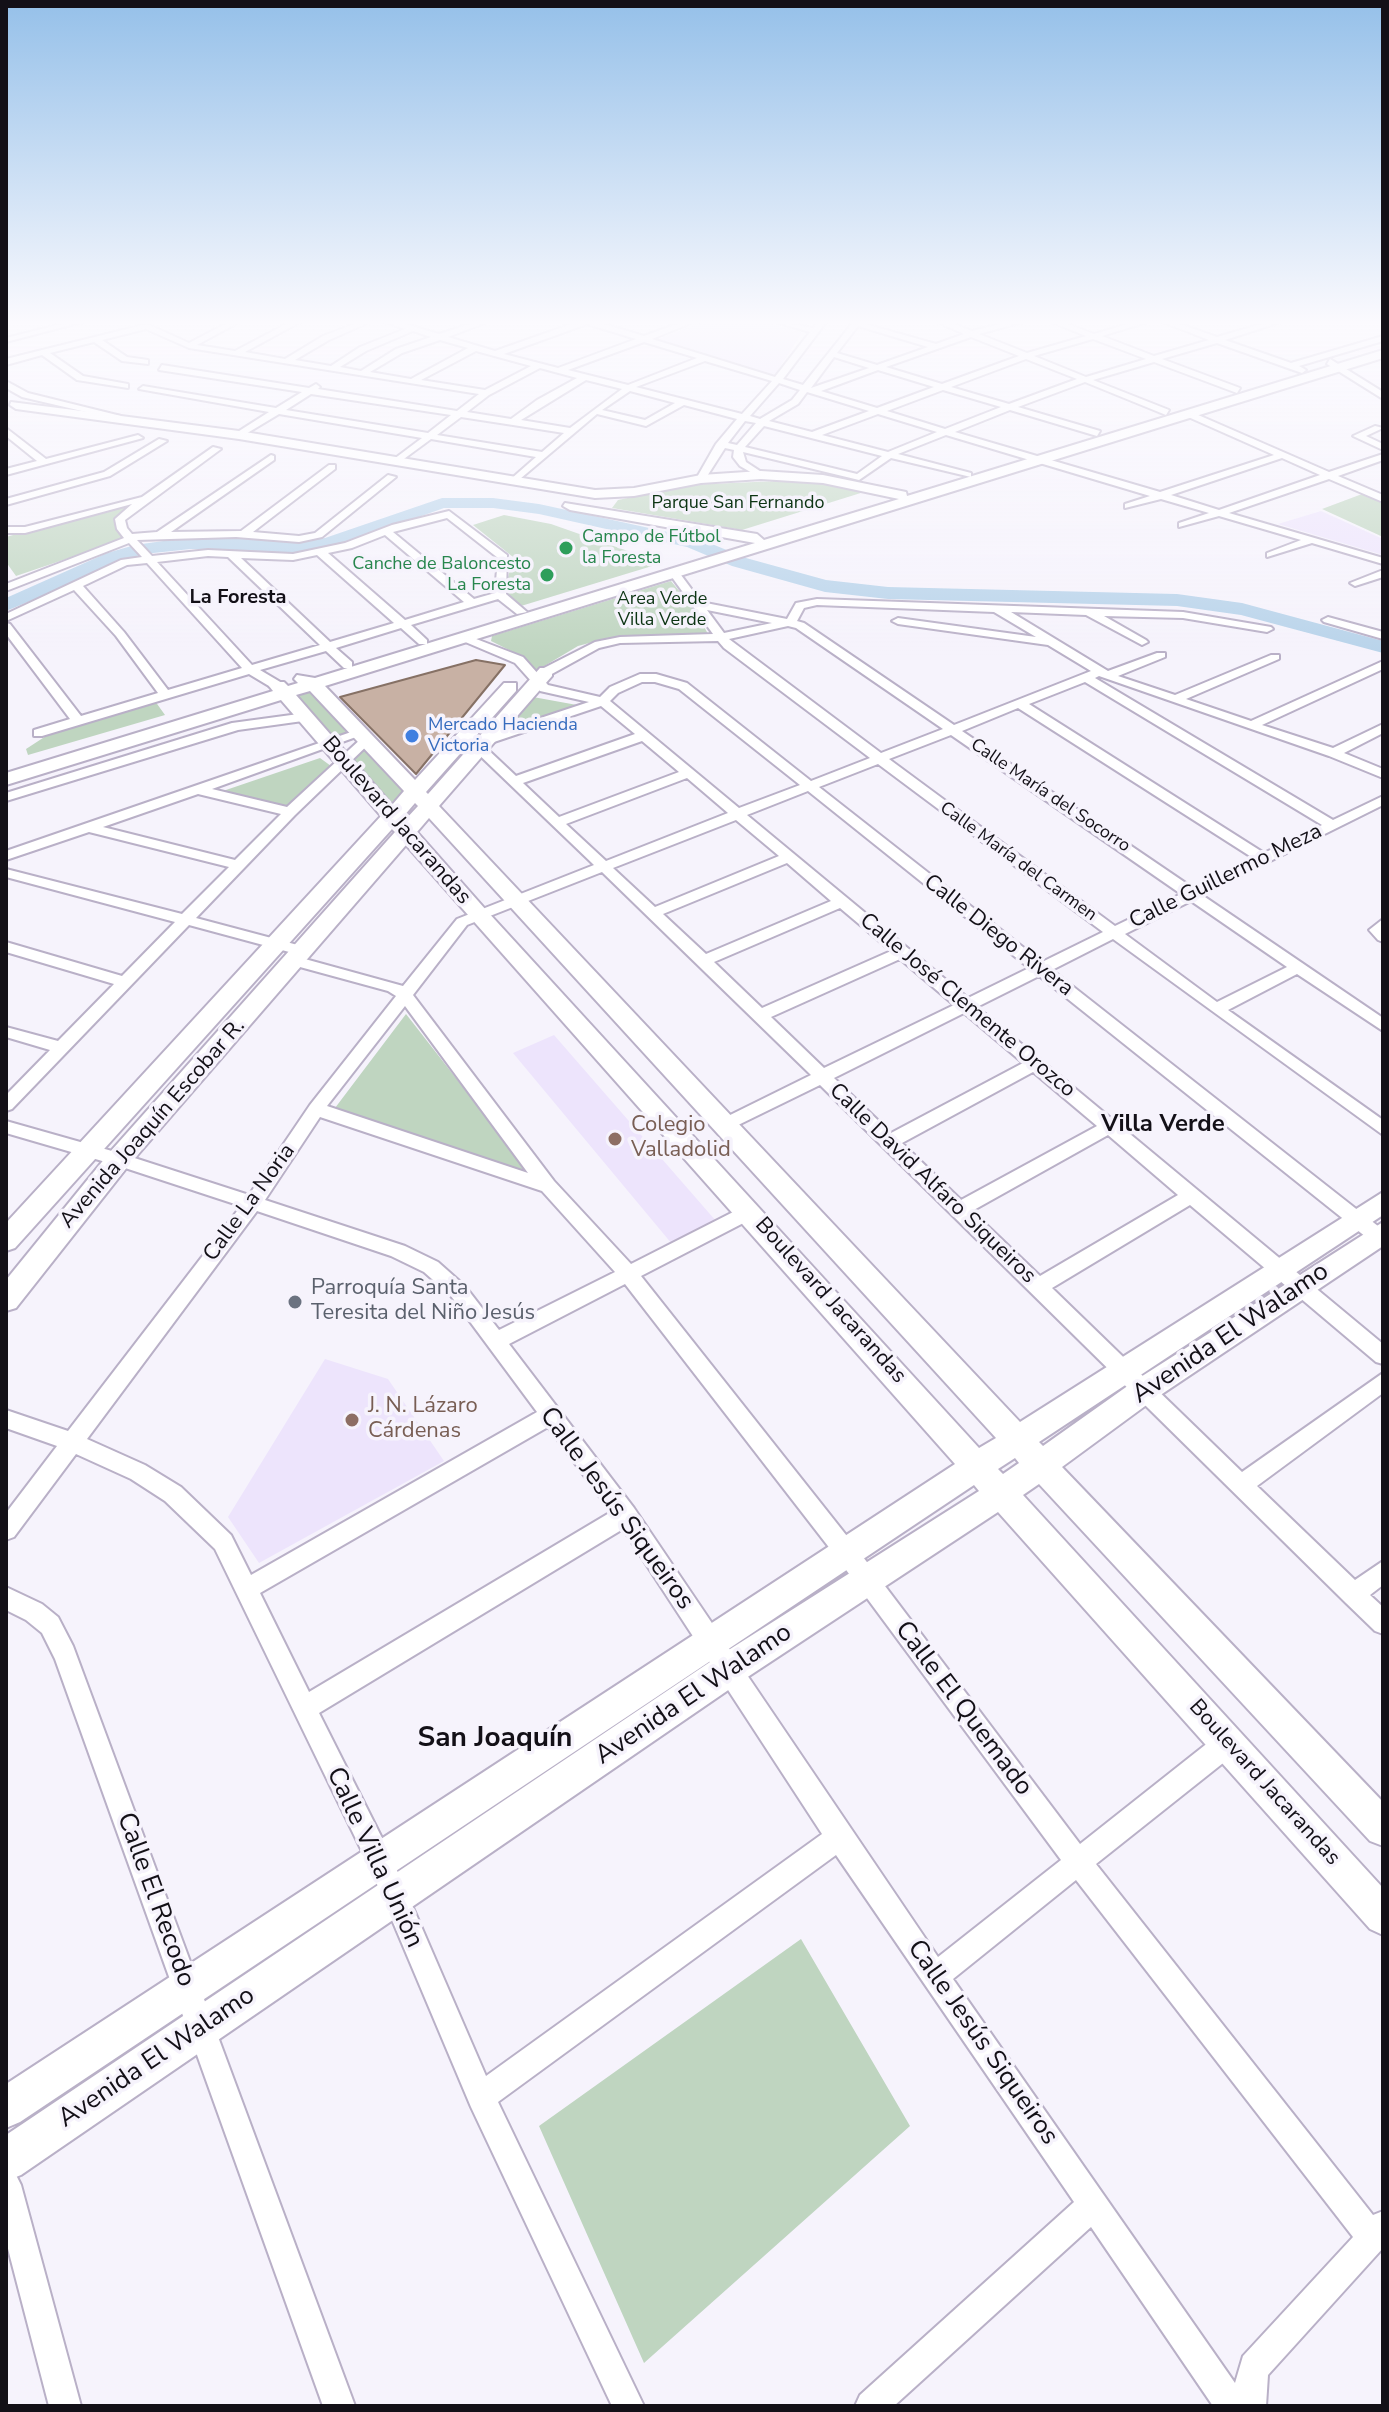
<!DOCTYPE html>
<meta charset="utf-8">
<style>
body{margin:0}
#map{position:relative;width:1389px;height:2412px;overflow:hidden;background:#f6f3fc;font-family:"Nunito Sans",sans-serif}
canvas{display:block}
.frame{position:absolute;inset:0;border:8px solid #131017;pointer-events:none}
</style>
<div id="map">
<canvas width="1389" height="2412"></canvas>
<div class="frame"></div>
</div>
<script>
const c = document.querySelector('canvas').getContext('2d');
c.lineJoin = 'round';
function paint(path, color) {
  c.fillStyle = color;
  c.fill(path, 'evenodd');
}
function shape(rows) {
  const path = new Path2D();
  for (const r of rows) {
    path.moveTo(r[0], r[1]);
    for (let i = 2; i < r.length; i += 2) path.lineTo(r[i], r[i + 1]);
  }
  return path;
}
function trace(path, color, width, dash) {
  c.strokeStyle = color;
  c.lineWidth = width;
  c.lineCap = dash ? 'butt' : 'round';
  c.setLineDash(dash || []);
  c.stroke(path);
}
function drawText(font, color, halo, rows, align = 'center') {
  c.font = font + ' "Nunito Sans",sans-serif';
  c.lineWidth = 7;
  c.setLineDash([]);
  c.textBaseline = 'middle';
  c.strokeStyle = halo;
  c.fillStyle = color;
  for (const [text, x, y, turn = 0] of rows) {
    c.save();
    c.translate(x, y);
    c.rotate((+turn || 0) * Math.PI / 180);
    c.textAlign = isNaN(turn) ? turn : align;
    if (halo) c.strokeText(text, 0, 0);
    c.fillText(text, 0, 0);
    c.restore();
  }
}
paint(shape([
 [706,321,762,321,802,333,775,375,658,339],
 [1321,511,1383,539,1383,555,1278,524],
 [554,1035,716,1221,672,1244,513,1053],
 [325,1359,388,1379,444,1461,259,1563,228,1517]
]), '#ede4fc');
paint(shape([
 [799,480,864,492,742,530,612,508,618,500,688,485],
 [1362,494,1383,503,1383,537,1322,509],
 [149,497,122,516,125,539,16,576,6,562,6,537],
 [504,515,551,524,662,563,521,606,504,594,513,557,473,525],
 [671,581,695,610,708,634,604,639,578,646,536,671,525,658,491,641,492,636],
 [312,691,349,732,333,740,296,695],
 [533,697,588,707,497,739],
 [155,701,165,715,28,755,26,749,46,736],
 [366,748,403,791,391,804,353,761],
 [320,758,331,766,288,806,223,791],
 [406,1014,530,1173,335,1108],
 [801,1939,910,2126,644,2363,539,2126]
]), '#bfd5c0');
paint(shape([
 [442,498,493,498,539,504,700,539,746,558,826,580,888,587,1177,594,1242,603,1383,641,1383,653,1241,615,1177,606,888,599,825,592,732,566,687,547,539,514,493,508,444,508,335,547,301,553,191,549,144,554,6,611,6,598,107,553,135,545,191,537,301,541,325,538,442,498]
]), '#b8d3ea');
const building = shape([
 [476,660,505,665,416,774,340,697,476,660]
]);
paint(building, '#c8b1a4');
trace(building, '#867165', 2);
const street = shape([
 [73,321,86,321,6,342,6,338,73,321],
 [231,321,241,321,197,345,235,351,292,321,302,321,245,352,285,359,323,336,362,321,372,321,329,340,295,360,331,366,360,347,405,329,383,321,395,321,439,334,479,321,490,321,448,337,495,351,580,321,594,321,644,336,685,321,696,321,652,339,775,377,810,332,773,321,813,328,819,321,827,321,783,379,803,385,854,321,936,344,964,334,935,321,946,321,972,331,1013,321,1026,321,979,334,1027,353,1086,336,1049,321,1060,321,1094,334,1138,321,1150,321,1102,336,1154,356,1209,340,1160,321,1171,321,1217,337,1272,321,1284,321,1225,340,1291,363,1383,336,1383,341,1299,366,1306,370,1302,373,1217,343,1162,359,1240,388,1237,393,1154,362,1093,380,1169,410,1166,415,1085,382,1018,407,1100,431,1097,436,1010,410,955,432,1160,492,1274,455,1186,416,1189,411,1329,472,1383,454,1383,460,1338,476,1383,495,1383,502,1329,479,1229,513,1383,558,1383,564,1312,543,1267,557,1267,553,1301,540,1219,516,1179,527,1179,523,1209,513,1161,499,1125,508,1125,504,1150,496,946,435,898,454,971,473,971,477,891,458,859,480,743,452,746,462,766,475,761,478,740,466,733,457,734,450,725,448,704,481,701,482,696,479,716,444,737,419,684,405,646,426,597,414,514,484,511,483,511,479,536,457,431,439,397,464,394,463,394,459,422,438,279,414,239,438,236,433,269,412,139,389,143,386,276,408,302,392,159,370,162,365,309,388,316,384,320,387,318,389,457,411,479,394,189,348,146,329,102,340,127,357,148,360,148,364,122,361,94,342,50,353,83,376,128,384,128,388,77,380,42,355,6,365,6,359,147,324,189,343,231,321],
 [587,324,636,339,558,368,504,354,587,324],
 [858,326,928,347,877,365,837,353,858,326],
 [413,331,431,337,396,349,361,371,340,367,366,351,413,331],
 [971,337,1019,356,942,384,886,367,971,337],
 [1093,339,1146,359,1086,377,1034,356,1093,339],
 [440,340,468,348,411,379,370,372,402,353,440,340],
 [644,342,697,358,628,385,568,370,644,342],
 [476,351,531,366,485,390,421,380,476,351],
 [834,357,869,368,811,388,834,357],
 [1026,359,1077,379,1009,404,951,387,1026,359],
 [705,361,772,381,742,414,636,387,705,361],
 [540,368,577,378,537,400,511,419,467,412,489,395,540,368],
 [878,370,934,387,877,408,821,391,878,370],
 [586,380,622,389,570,428,521,420,586,380],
 [779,383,800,390,792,400,760,419,750,416,779,383],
 [943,390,1001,407,945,429,887,411,943,390],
 [630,391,675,403,645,420,602,410,630,391],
 [807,392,869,411,812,432,769,421,798,404,807,392],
 [311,394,451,415,428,433,286,410,311,394],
 [878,414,937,432,888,452,822,435,878,414],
 [461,417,513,425,564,433,542,452,437,435,461,417],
 [745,421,756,423,737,445,728,443,745,421],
 [764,426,882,456,857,474,745,447,764,426],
 [1282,458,1320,475,1219,510,1171,495,1282,458],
 [1330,359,1383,392,1383,399,1327,364,1330,359],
 [6,381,28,393,121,416,116,419,22,397,6,388,6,381],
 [1375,426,1383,428,1366,436,1383,444,1383,450,1353,436,1375,426],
 [6,428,46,459,138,435,143,438,6,475,6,469,37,461,6,436,6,428],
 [159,439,167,441,110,476,6,505,6,499,104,472,159,439],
 [213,447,221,449,125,520,127,528,132,534,157,532,271,455,274,456,274,460,171,532,241,531,329,465,335,465,335,469,253,532,299,536,315,533,388,475,396,477,322,537,299,542,236,537,137,540,152,556,208,550,293,554,345,543,392,525,449,511,507,555,506,594,527,612,517,614,498,599,411,625,427,640,427,644,419,644,401,628,336,648,352,662,352,668,344,668,326,651,260,670,282,683,282,689,274,689,249,674,42,736,34,736,34,730,70,719,6,634,6,623,10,624,81,716,158,693,116,636,74,590,6,621,6,614,121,560,142,557,129,543,6,591,6,584,124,538,117,529,115,519,132,504,25,533,6,533,6,527,25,527,142,497,213,447],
 [447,518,498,558,495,593,474,599,393,532,447,518],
 [385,535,464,602,405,620,328,553,352,548,385,535],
 [317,555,394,623,330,642,241,558,293,560,317,555],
 [208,556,228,557,320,645,252,665,157,562,208,556],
 [147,563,242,668,168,690,124,632,83,586,127,565,147,563],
 [674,570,678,571,701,602,787,619,796,603,817,599,1183,612,1271,627,1273,629,1267,632,1183,618,1104,616,1146,640,1148,642,1142,645,1086,615,1011,612,1108,671,1157,653,1165,653,1165,657,1118,676,1175,695,1271,655,1279,655,1279,659,1186,699,1251,721,1383,661,1383,669,1262,725,1333,748,1383,724,1383,733,1344,753,1383,769,1383,778,1329,756,1099,676,1095,678,1333,820,1383,796,1383,805,1202,895,1383,1018,1383,1031,1297,974,1228,1010,1383,1120,1383,1135,1113,939,1052,970,1383,1230,1383,1247,1376,1245,1039,976,977,1007,1383,1344,1383,1364,1376,1362,1190,1205,1052,1288,1242,1472,1383,1373,1383,1393,1257,1486,1355,1580,1383,1561,1383,1585,1370,1595,1383,1607,1383,1634,1375,1631,1346,1603,820,1085,730,1129,718,1129,715,1125,718,1121,811,1075,602,872,467,925,413,995,554,1181,631,1264,743,1207,755,1207,758,1212,755,1217,641,1276,854,1545,1080,1844,1219,1734,1228,1731,1237,1734,1240,1743,1237,1752,1096,1864,1373,2215,1383,2211,1383,2248,1268,2375,1266,2406,1213,2406,1091,2227,894,2406,855,2406,860,2395,1074,2202,836,1855,498,2102,644,2406,612,2406,471,2107,371,1870,215,1549,165,1501,131,1479,76,1454,14,1537,6,1540,6,1513,57,1446,6,1428,6,1410,68,1431,241,1206,116,1165,6,1133,6,1121,119,1153,249,1195,310,1105,396,996,388,991,289,964,289,958,294,956,403,986,457,919,594,865,472,748,483,745,516,776,635,734,601,706,491,743,483,743,483,737,589,702,540,691,515,663,463,641,463,637,471,637,523,657,548,685,600,697,610,687,640,674,656,674,687,683,811,781,870,758,724,648,718,641,620,643,599,648,550,675,542,675,542,669,595,642,620,637,713,634,669,573,674,570],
 [817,605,994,612,1036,637,898,618,892,621,898,624,1048,645,1091,671,954,725,804,623,797,621,804,608,817,605],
 [707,610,772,623,724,633,707,610],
 [788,626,796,628,943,729,881,753,729,639,788,626],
 [642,682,655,682,679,689,800,785,739,808,610,701,618,693,642,682],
 [1085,682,1322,825,1264,853,1029,704,1085,682],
 [1018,708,1253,858,1193,888,962,731,1018,708],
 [951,735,1181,894,1115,926,889,759,951,735],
 [642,741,679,772,559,817,523,783,642,741],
 [878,764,1103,932,1042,962,819,787,878,764],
 [687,778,728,813,606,861,566,824,687,778],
 [808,791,1029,968,968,998,747,815,808,791],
 [736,820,779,856,655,907,613,868,736,820],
 [787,863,831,901,706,954,663,914,787,863],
 [1191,901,1287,967,1217,1002,1125,934,1191,901],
 [840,908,891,951,762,1008,714,962,840,908],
 [900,959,954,1005,824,1068,771,1017,900,959],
 [405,1006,528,1173,327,1106,405,1006],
 [964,1013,1023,1063,891,1133,834,1078,964,1013],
 [1033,1072,1097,1126,961,1200,902,1143,1033,1072],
 [320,1117,542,1191,615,1272,499,1330,465,1286,438,1262,405,1246,265,1200,320,1117],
 [1108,1135,1178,1195,1040,1276,972,1211,1108,1135],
 [257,1211,391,1256,424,1272,451,1296,537,1412,251,1575,231,1535,181,1487,145,1465,87,1439,257,1211],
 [625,1284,838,1559,1061,1860,938,1957,634,1508,509,1344,625,1284],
 [548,1427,611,1512,309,1692,260,1593,548,1427],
 [623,1529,822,1834,486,2076,389,1852,319,1713,623,1529],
 [1076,1880,1353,2237,1243,2356,1235,2383,953,1979,1076,1880],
 [1383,570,1383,577,1355,586,1350,583,1383,570],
 [1328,617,1383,632,1383,639,1324,622,1322,620,1328,617],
 [306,713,312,717,310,720,238,730,6,801,6,793,232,723,306,713],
 [357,730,367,733,212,789,287,807,363,737,373,740,295,815,196,918,309,948,309,954,304,956,189,925,12,1109,6,1111,6,1095,50,1050,6,1037,6,1027,58,1041,114,984,6,952,6,942,122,976,175,922,6,877,6,869,182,914,229,867,89,832,6,860,6,851,357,730],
 [198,794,281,814,235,860,103,827,198,794],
 [1383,919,1383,942,1378,940,1369,930,1383,919],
 [6,1587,42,1604,58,1617,73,1646,355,2406,323,2406,55,1659,42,1633,26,1620,6,1610,6,1587],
 [6,2170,16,2175,21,2185,81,2406,49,2406,6,2241,6,2170]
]);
const secondary = shape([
 [1383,350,1383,358,325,686,415,780,504,683,516,683,516,691,426,792,428,794,540,668,552,668,552,676,439,806,1020,1422,1383,1192,1383,1215,1039,1442,1043,1446,1136,1380,1383,1222,1383,1246,1156,1398,1062,1467,1383,1802,1383,1846,1370,1841,1039,1484,1023,1495,1383,1888,1383,1935,1370,1929,998,1512,740,1682,21,2175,6,2181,6,2135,716,1658,979,1491,974,1485,20,2122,6,2128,6,2084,955,1464,406,845,128,1166,16,1308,6,1311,6,1280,110,1152,395,832,392,829,15,1248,6,1251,6,1223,381,816,281,700,6,785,6,773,273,691,269,686,272,682,284,682,288,686,298,683,294,679,297,675,315,678,755,543,570,510,563,506,565,503,757,534,764,540,899,499,823,483,761,479,701,483,634,496,595,498,239,439,16,409,10,405,11,402,239,431,595,490,634,488,701,475,761,471,823,475,906,492,907,496,1383,350],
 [310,691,404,791,392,805,296,695,310,691],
 [415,803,418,806,405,820,403,817,415,803],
 [429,818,996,1438,979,1448,486,910,417,832,429,818],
 [1015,1458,1019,1463,1003,1474,998,1469,1015,1458]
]);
trace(street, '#b9b0c7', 4);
trace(secondary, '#b9b0c7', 4);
paint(street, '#fff');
paint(secondary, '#fff');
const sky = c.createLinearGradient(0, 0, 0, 658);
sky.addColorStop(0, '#95c0e9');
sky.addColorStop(0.49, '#fbfafe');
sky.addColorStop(1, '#fbfafe00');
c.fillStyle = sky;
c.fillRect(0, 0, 1389, 658);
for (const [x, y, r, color] of [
 [566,548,8,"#2e9e5b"],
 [547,575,8,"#2e9e5b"],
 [412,736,8,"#3f7fe0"],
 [615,1139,8,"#8d6e63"],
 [295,1302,8,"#6b7280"],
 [352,1420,8,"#8d6e63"]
]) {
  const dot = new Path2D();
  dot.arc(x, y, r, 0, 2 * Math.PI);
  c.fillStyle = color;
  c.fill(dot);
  trace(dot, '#f6f3fc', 3);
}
drawText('18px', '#0c3413', '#f6f3fc', [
 ["Parque San Fernando",738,504],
 ["Area Verde",662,600],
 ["Villa Verde",662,621]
]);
drawText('18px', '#27864d', '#f6f3fc', [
 ["Campo de Fútbol",582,538],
 ["la Foresta",582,559],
 ["Canche de Baloncesto",531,565,"right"],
 ["La Foresta",531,586,"right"]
], 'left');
drawText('18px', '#366cbe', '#f6f3fc', [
 ["Mercado Hacienda",428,726],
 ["Victoria",428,747]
], 'left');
drawText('18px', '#131017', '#f6f3fc', [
 ["Calle María del Socorro",1050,796,34],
 ["Calle María del Carmen",1018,862,36]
]);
drawText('bold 20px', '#131017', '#f6f3fc', [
 ["La Foresta",238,598]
]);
drawText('22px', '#131017', '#f6f3fc', [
 ["Boulevard Jacarandas",396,821,49],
 ["Calle Guillermo Meza",1226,877,-26],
 ["Calle Diego Rivera",998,936,38],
 ["Calle José Clemente Orozco",967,1006,40],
 ["Avenida Joaquín Escobar R.",153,1124,-49],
 ["Calle David Alfaro Siqueiros",932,1184,44],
 ["Calle La Noria",250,1203,-54],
 ["Boulevard Jacarandas",830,1301,48],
 ["Boulevard Jacarandas",1264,1783,48]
]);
drawText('22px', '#785e54', '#f6f3fc', [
 ["Colegio",631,1126],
 ["Valladolid",631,1151],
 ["J. N. Lázaro",368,1407],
 ["Cárdenas",368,1432]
], 'left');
drawText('22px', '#5b616d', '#f6f3fc', [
 ["Parroquía Santa",311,1289],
 ["Teresita del Niño Jesús",311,1314]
], 'left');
drawText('bold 24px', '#131017', '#f6f3fc', [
 ["Villa Verde",1163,1125]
]);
drawText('26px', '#131017', '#f6f3fc', [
 ["Avenida El Walamo",1231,1334,-34],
 ["Calle Jesús Siqueiros",616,1509,54],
 ["Avenida El Walamo",694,1695,-34],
 ["Calle El Quemado",963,1709,53],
 ["Calle Villa Unión",374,1858,65],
 ["Calle El Recodo",155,1900,70],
 ["Calle Jesús Siqueiros",982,2043,55],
 ["Avenida El Walamo",157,2058,-34]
]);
drawText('bold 28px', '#131017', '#f6f3fc', [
 ["San Joaquín",495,1739]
]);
</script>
